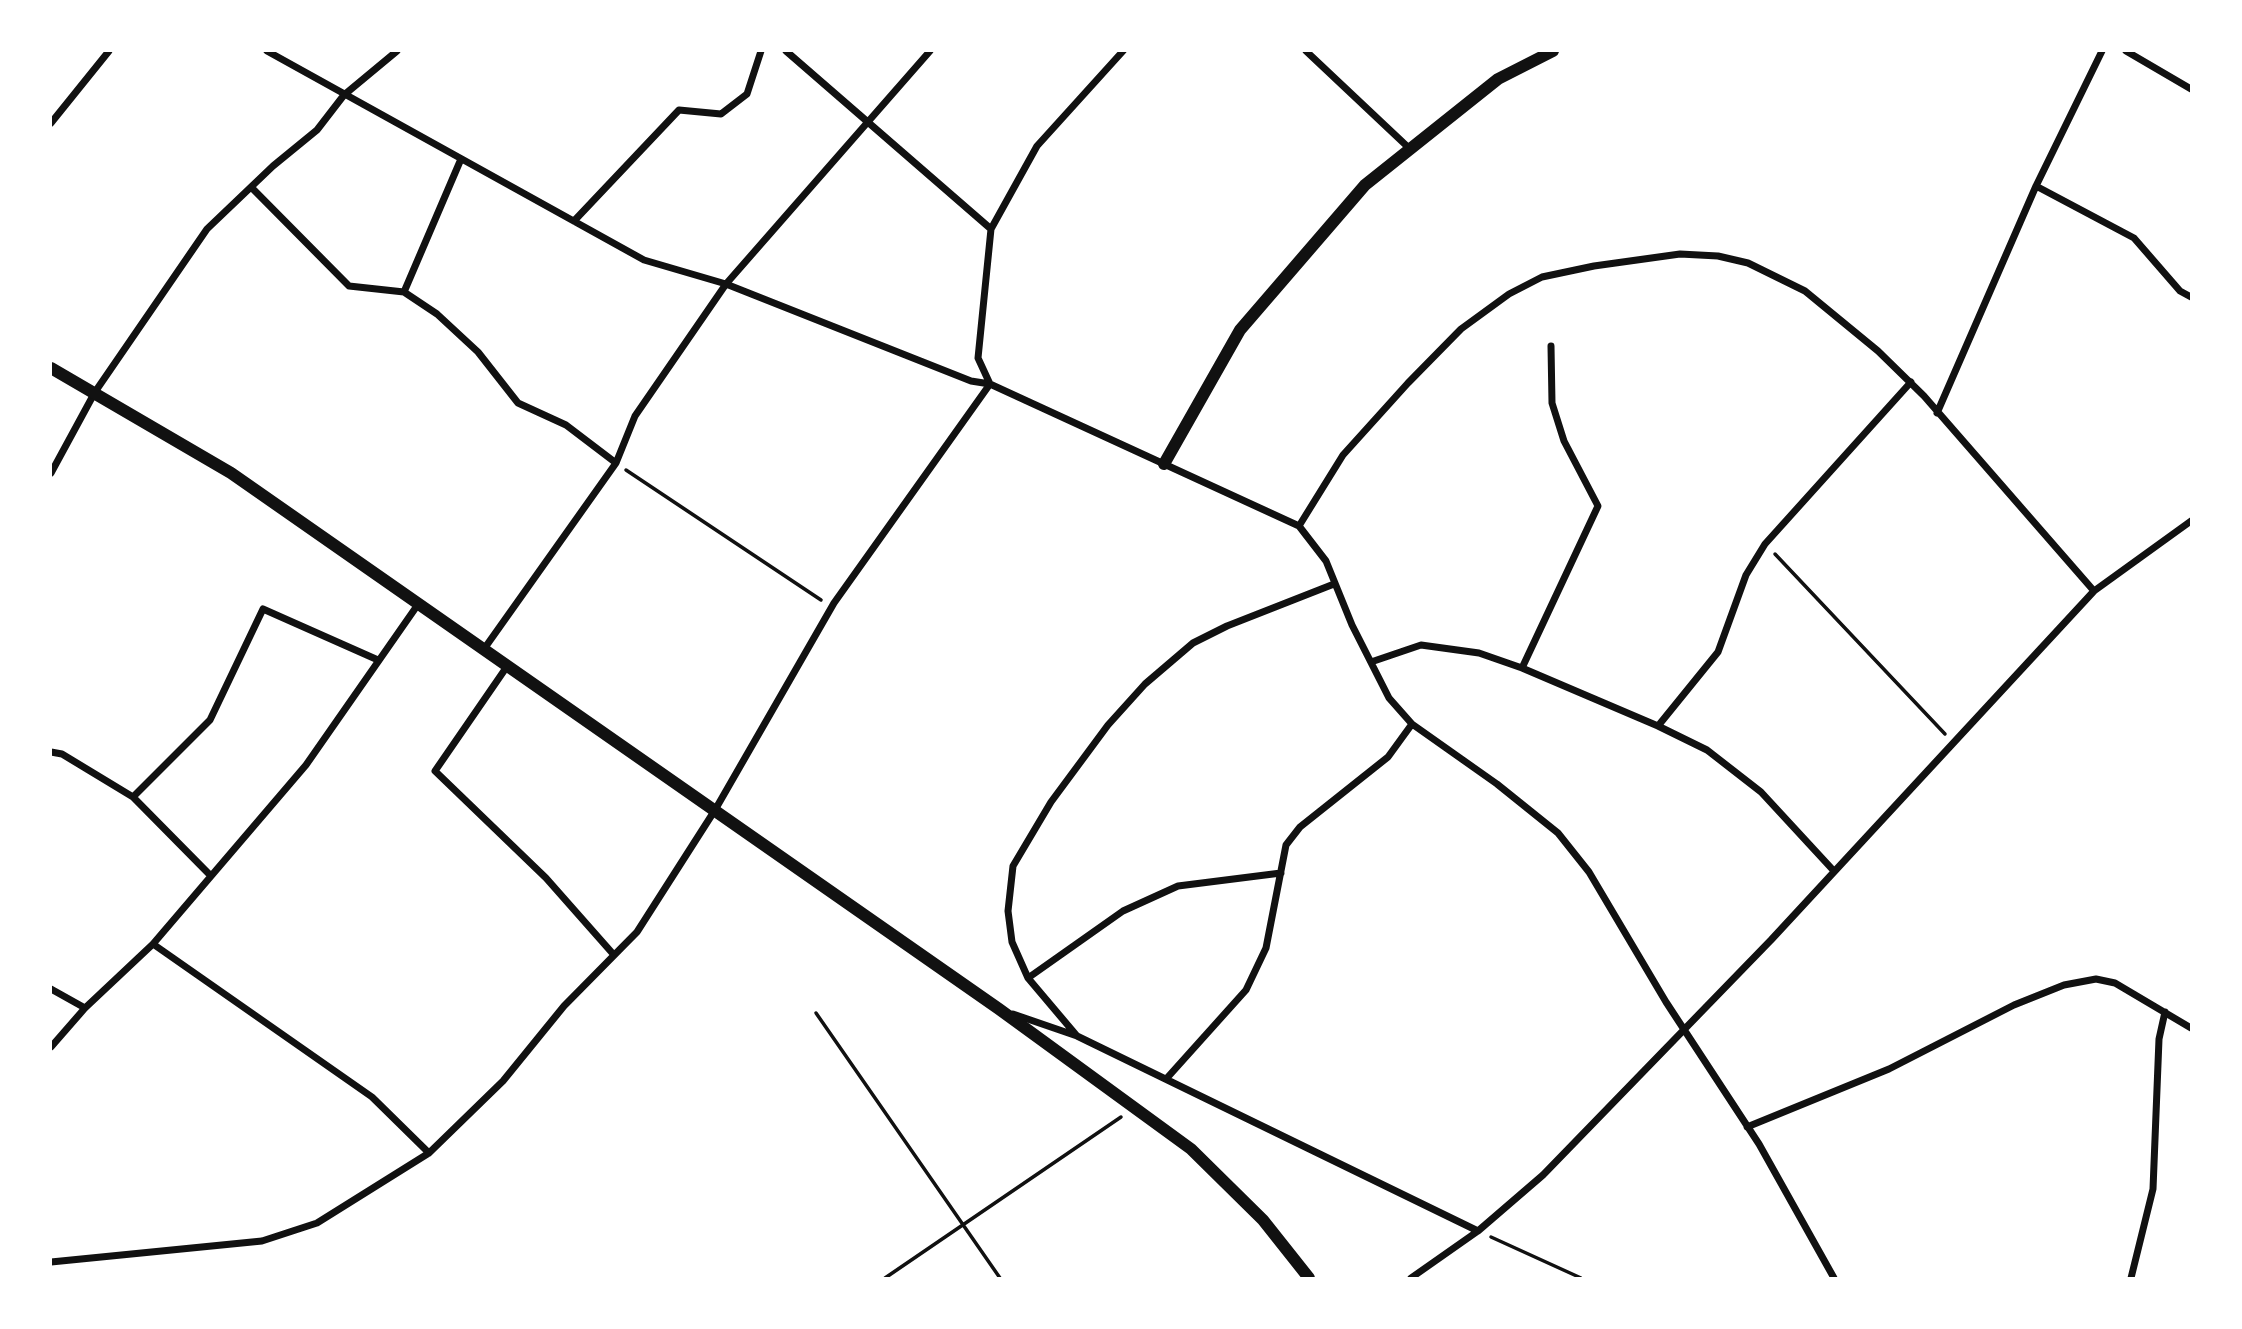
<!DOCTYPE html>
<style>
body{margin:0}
#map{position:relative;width:2242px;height:1329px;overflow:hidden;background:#fff;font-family:Lora,serif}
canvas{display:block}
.frame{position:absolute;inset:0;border:52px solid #fff;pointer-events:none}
</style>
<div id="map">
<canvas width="2242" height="1329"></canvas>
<div class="frame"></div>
</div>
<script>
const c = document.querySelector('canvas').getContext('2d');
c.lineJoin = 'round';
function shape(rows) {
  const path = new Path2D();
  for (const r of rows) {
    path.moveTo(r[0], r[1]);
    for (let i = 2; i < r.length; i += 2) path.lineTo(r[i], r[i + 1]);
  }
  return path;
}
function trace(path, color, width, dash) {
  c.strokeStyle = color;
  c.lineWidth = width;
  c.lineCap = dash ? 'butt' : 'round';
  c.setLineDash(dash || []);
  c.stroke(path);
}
trace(shape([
 [626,470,821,600],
 [1775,554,1945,734],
 [816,1013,1000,1278],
 [1491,1237,1581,1278],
 [885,1278,1121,1117]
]), '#111', 3.5);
trace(shape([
 [267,51,644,260,726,284,971,381,990,384,1299,526,1326,561,1352,625,1389,698,1412,724,1497,784,1558,833,1589,872,1666,1002,1759,1144,1834,1278],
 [786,51,991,229],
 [1306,51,1410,149],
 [2126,51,2191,89],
 [51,123,109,51],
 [2036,186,2134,238,2180,291,2191,297],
 [251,187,349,286,404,292,437,314,478,352,518,403,566,425,616,463],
 [574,221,679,110,721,114,747,94,761,51],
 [404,292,461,159],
 [990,384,978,358,991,229,1037,146,1123,51],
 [1937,413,2036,186,2102,51],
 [51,473,95,392,207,229,273,166,317,130,344,95,397,51],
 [1299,526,1343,455,1408,383,1461,329,1509,294,1542,277,1594,266,1680,254,1718,256,1748,263,1805,291,1878,351,1924,396,2094,591],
 [484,649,616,463,635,416,726,284,930,51],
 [1371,662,1421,645,1479,653,1522,668,1658,726,1707,750,1761,792,1833,870],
 [508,665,435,771,546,878,614,955],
 [1522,668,1598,506,1564,441,1552,403,1551,346],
 [1658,726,1718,652,1746,575,1765,544,1911,382],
 [51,752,62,754,133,797,210,875],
 [133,797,210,720,263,609,378,660],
 [153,944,372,1097,429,1153],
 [1028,978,1123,911,1178,886,1281,873],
 [51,989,85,1008],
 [1013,1014,1077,1036,1478,1231],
 [1077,1036,1028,978,1012,942,1008,911,1013,866,1051,802,1108,725,1145,684,1193,643,1227,626,1334,584],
 [51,1047,85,1008,153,944,306,765,419,603],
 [1167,1078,1246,990,1266,948,1286,845,1300,827,1388,757,1412,724],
 [1747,1127,1889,1069,2014,1005,2064,985,2096,979,2115,983,2191,1028],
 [51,1262,262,1241,317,1223,429,1153,503,1081,564,1006,637,932,715,810,834,603,990,384],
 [1411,1278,1478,1231,1543,1175,1771,940,2094,591,2191,521],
 [2131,1278,2153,1189,2159,1039,2165,1012]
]), '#111', 7);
trace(shape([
 [51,368,231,473,999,1009,1191,1149,1263,1220,1309,1278],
 [1164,464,1240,330,1365,185,1498,79,1553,51]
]), '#111', 12);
</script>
